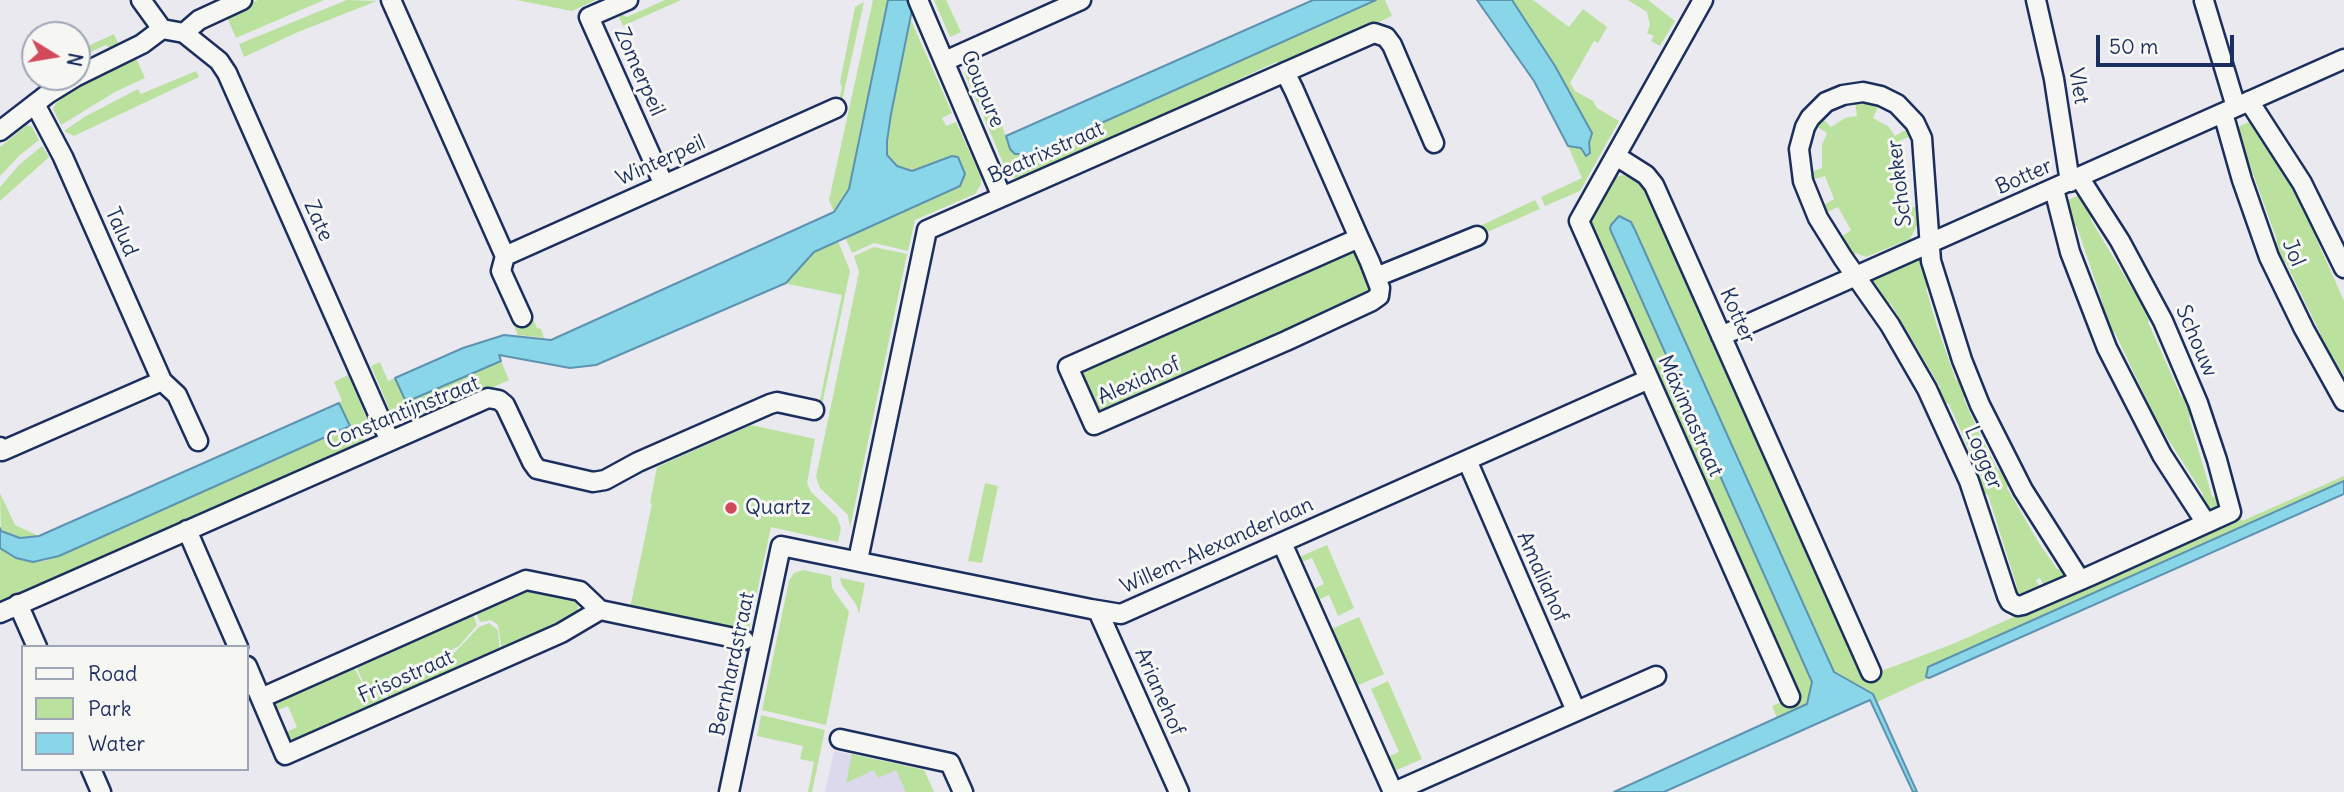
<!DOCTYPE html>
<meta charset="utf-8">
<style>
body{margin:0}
#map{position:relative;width:2344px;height:792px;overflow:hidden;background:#eae9ef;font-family:Delius,sans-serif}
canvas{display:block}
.legend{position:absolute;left:21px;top:645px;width:228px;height:126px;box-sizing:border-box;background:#f6f6f2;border:2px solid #9ea6b7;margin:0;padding:9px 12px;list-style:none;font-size:21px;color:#1b2f5e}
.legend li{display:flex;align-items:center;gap:14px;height:35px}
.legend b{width:35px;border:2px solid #9ea6b7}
.north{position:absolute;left:21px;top:21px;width:70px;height:70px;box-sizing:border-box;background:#f6f6f2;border:2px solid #9ea6b7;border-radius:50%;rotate:101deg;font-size:19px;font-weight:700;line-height:28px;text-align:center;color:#1b2f5e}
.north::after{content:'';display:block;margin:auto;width:24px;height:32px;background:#d1495b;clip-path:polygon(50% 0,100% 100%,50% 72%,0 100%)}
.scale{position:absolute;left:2096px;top:35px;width:138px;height:32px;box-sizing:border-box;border:4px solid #1b2f5e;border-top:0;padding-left:9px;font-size:21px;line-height:24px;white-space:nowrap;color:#1b2f5e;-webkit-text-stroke:5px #f6f6f2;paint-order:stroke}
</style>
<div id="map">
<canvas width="2344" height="792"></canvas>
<ul class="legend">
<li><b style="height:9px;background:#f6f6f2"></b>Road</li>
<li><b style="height:19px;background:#bae29e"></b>Park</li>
<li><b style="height:19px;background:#89d6e9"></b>Water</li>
</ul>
<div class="north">N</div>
<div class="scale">50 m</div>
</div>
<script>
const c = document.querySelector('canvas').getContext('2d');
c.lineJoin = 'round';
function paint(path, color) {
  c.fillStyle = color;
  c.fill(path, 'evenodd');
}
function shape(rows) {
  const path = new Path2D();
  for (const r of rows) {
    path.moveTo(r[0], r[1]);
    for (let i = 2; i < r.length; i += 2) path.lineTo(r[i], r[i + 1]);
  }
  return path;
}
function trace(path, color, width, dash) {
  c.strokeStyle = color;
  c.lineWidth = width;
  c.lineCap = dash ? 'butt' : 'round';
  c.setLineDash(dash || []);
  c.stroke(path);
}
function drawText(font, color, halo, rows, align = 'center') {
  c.font = font + ' Delius,sans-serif';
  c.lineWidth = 6;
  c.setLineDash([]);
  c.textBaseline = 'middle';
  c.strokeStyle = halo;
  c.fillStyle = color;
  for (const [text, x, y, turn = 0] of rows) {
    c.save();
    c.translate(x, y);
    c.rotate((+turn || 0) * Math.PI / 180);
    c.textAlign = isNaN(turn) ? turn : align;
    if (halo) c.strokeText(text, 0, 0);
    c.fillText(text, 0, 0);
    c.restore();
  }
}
paint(shape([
 [834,751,924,770,934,792,825,792]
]), '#dcd9ec');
paint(shape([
 [258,0,324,0,236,38,226,15],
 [347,0,377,1,298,32,244,57,239,44],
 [516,0,596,0,572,11],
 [665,0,681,0,623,26,617,12,627,17],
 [873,0,888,0,879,52,849,189,834,212,829,200],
 [934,0,946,0,961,32,950,37],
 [1376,0,1385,0,1392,16,1279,67,1276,62,1233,82,1235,86,1021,181,1020,177,1013,178,1008,175,983,115,994,111,992,106,981,111,964,72,977,66,995,105,1010,149,1032,154],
 [1512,0,1533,0,1569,27,1583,9,1607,27,1598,43,1594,41,1570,83,1575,91,1593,101,1597,108,1619,121,1580,191,1545,206,1541,197,1582,178,1568,146,1581,148,1586,155,1590,153,1589,144,1592,133,1555,66],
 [1628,0,1648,0,1675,21,1660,46,1651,41,1654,36,1647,33,1650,25,1647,12],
 [864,2,841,105,838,105,842,87,840,82,855,7],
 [910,18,952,113,942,118,946,126,956,122,981,177,981,184,975,194,915,220,908,251,874,243,852,253,845,237,960,186,965,174,958,157,952,156,912,171,897,166,887,155,887,141,891,114],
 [114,34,120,47,114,50,105,45,77,59,77,51],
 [135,56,145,78,115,92,61,125,53,109,56,103,62,99,59,94],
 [196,71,199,77,74,136,64,131,86,116,138,89,141,94],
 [1855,102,1879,105,1873,118,1889,127,1895,136,1907,129,1911,136,1899,141,1906,207,1919,207,1920,219,1910,239,1866,257,1856,253,1853,256,1840,238,1851,230,1838,207,1825,213,1822,206,1834,199,1825,176,1811,180,1809,173,1822,168,1822,145,1827,133,1816,126,1822,118,1831,127,1845,118,1857,116],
 [2253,120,2293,183,2318,230,2316,238,2344,301,2344,376,2333,357,2325,355,2319,343,2321,335,2286,263,2279,260,2274,248,2277,240,2249,163,2242,159,2234,129],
 [27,125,32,127,39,140,20,155,0,176,0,147],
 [42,146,49,157,0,201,0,187,19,165],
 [1623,175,1636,178,1645,185,1866,677,1955,643,2240,517,2242,521,2344,476,2344,481,1959,654,1926,677,1929,678,1877,702,1873,694,1834,673,1635,230,1619,217,1611,225,1610,229,1812,682,1807,704,1777,718,1772,706,1799,694,1591,228,1592,215,1609,184,1615,177],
 [2081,194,2092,211,2091,220,2133,290,2141,293,2151,314,2148,322,2181,396,2189,400,2193,410,2189,418,2212,496,2221,500,2220,508,2211,512,2201,503,2203,494,2161,428,2153,425,2147,416,2150,407,2115,333,2107,330,2100,312,2103,304,2077,227,2070,222,2064,202],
 [1535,200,1540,209,1485,233,1482,225],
 [838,241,850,271,822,405,819,404,842,295,783,283,786,283,814,252],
 [874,247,907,254,850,528,848,515,820,488,816,477,859,272,854,256],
 [1349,252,1355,253,1360,258,1372,286,1368,295,1363,298,1105,412,1094,407,1082,377,1086,367],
 [1917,257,1922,259,1929,282,1926,289,1937,326,1956,380,1964,383,1966,391,1964,399,1979,433,1998,470,2005,472,2009,480,2007,488,2039,543,2057,569,2065,571,2067,575,2066,577,2045,588,2040,578,2036,580,2041,590,2020,599,2013,593,2017,587,1988,495,1981,492,1978,484,1981,477,1949,404,1941,402,1937,394,1940,387,1891,304,1884,302,1870,282,1872,277],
 [531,314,537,328,541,329,544,338,518,335,512,321],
 [501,361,509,380,425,418,423,414,406,421,399,420,392,415,371,366,380,362,388,381,395,378,406,402],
 [348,375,370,426,368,433,363,437,365,442,0,604,0,548,16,558,33,562,45,561,349,427,339,403,342,401,334,382],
 [751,425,815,439,807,483,811,492,837,517,841,528,838,542,771,527,748,634,630,608,652,504,650,503,657,467],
 [985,483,998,486,982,563,968,561],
 [0,493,15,525,39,536,20,538,1,531],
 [1327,545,1354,608,1338,616,1329,595,1316,601,1311,590,1324,584,1312,558,1299,563,1297,558],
 [803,570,831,576,832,588,849,612,826,725,762,710,789,581,794,573],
 [840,578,865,583,859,614,857,606,842,585],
 [526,588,573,597,578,603,577,614,575,618,502,651,498,625,491,620,480,622,475,610],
 [472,612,477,625,459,646,436,658,399,672,387,684,381,684,374,690,363,682,355,664],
 [1359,617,1384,674,1354,687,1329,630],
 [489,623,498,630,500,652,389,701,386,691,397,677,455,652,479,627],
 [353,665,364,687,373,692,383,693,387,702,297,741,285,736,284,733,297,727,288,706,275,711,277,700],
 [1388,681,1422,759,1392,772,1386,758,1399,752,1371,689],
 [761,715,825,730,812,792,808,792,814,762,800,759,803,746,757,736],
 [852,754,924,770,934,792,906,792,896,770,878,778,874,770,846,783]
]), '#bae29e');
const water = shape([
 [888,0,914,0,891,114,887,141,887,155,897,166,912,171,952,156,958,157,965,174,960,186,814,252,786,283,596,365,570,368,499,355,501,361,406,402,395,378,463,348,504,335,551,340,834,212,849,189,888,0],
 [1313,0,1376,0,1032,154,1015,154,1010,149,1006,136,1313,0],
 [1477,0,1512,0,1555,66,1592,133,1589,143,1590,153,1586,156,1581,148,1568,146,1534,81,1477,0],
 [1619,216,1631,222,1635,230,1834,672,1873,694,1917,792,1913,792,1870,700,1664,792,1614,792,1807,704,1812,682,1610,229,1611,225,1619,216],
 [339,403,350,426,59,556,33,562,16,558,0,548,0,528,1,531,20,538,39,536,339,403],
 [2344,481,2344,494,1929,678,1926,677,1928,667,2344,481]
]);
paint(water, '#89d6e9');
trace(water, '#5d93b1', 2);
const street = shape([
 [141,0,162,29],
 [391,0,505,256,836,108],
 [628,0,589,17,664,185],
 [918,0,1002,197],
 [1703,0,1579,221,1790,697],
 [2036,0,2054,79,2070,182],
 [2204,1,2236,107],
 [184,33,219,61,227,73,390,441],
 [945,61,1081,0],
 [1285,72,1294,90,1359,238,1370,262,1380,288,1379,296,1372,301,1286,341,1094,425,1068,367,1359,238],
 [77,76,142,44,162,29,184,33,199,20,242,0],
 [2249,101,2302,183,2344,268],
 [2223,113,2242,180,2269,257,2304,329,2344,401],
 [0,131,49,93,75,77],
 [1616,156,1646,175,1654,185,1871,672],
 [2079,177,2120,241,2163,321,2198,403,2217,460,2231,512,2090,576,2023,605,2018,606,2010,602,2007,596,1969,481,1927,389,1890,325,1843,258,1818,218,1803,181,1799,149,1805,127,1810,118,1826,102,1843,95,1863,92,1881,96,1897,104,1915,123,1922,138,1923,152,1931,261,1962,360,1980,405,2023,490,2080,580],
 [2054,189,2070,252,2107,348,2162,455,2206,523],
 [505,256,501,271,522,317],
 [1376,277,1477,236],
 [1721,336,2344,59],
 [162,381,177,395,198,441],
 [0,447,2,451,162,381,63,157,35,104],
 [1467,460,1576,711],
 [187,530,238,647],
 [1282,543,1393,792],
 [858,560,927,230,1374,33,1386,37,1392,45,1434,143],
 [18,604,37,647],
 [1098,611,1179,792],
 [0,613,488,398,499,400,505,405,532,462,537,469,593,482,605,480,638,462,770,404,777,402,814,410],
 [247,666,285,755,561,633,600,610,744,640],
 [261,698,526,580,580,591,600,610],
 [840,739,950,763,963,792],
 [91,769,101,792],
 [729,792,781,546,1091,609,1121,614,1649,379],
 [1394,792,1656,676]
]);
trace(street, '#1b2f5e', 23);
trace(street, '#f6f6f2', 18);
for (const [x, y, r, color] of [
 [731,508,7,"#d1495b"]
]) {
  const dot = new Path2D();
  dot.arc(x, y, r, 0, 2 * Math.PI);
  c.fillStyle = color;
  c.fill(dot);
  trace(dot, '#f6f6f2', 2.5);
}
drawText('21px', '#1b2f5e', '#f6f6f2', [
 ["Zomerpeil",639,72,66],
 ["Vlet",2078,86,80],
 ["Coupure",982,89,67],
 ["Beatrixstraat",1046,153,-24],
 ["Winterpeil",661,161,-24],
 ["Botter",2024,177,-24],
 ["Schokker",1900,183,-97],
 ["Zate",318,221,66],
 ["Talud",121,232,66],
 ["Jol",2293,253,67],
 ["Kotter",1737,316,66],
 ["Schouw",2196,341,67],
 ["Alexiahof",1139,381,-24],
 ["Constantijnstraat",403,413,-22],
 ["Máximastraat",1690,416,66],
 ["Logger",1983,458,67],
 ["Willem-Alexanderlaan",1217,546,-24],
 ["Amaliahof",1542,577,66],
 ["Bernhardstraat",733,664,-78],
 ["Frisostraat",406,677,-24],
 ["Arianehof",1159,692,66]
]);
drawText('21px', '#1b2f5e', '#f6f6f2', [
 ["Quartz",745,508]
], 'left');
</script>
